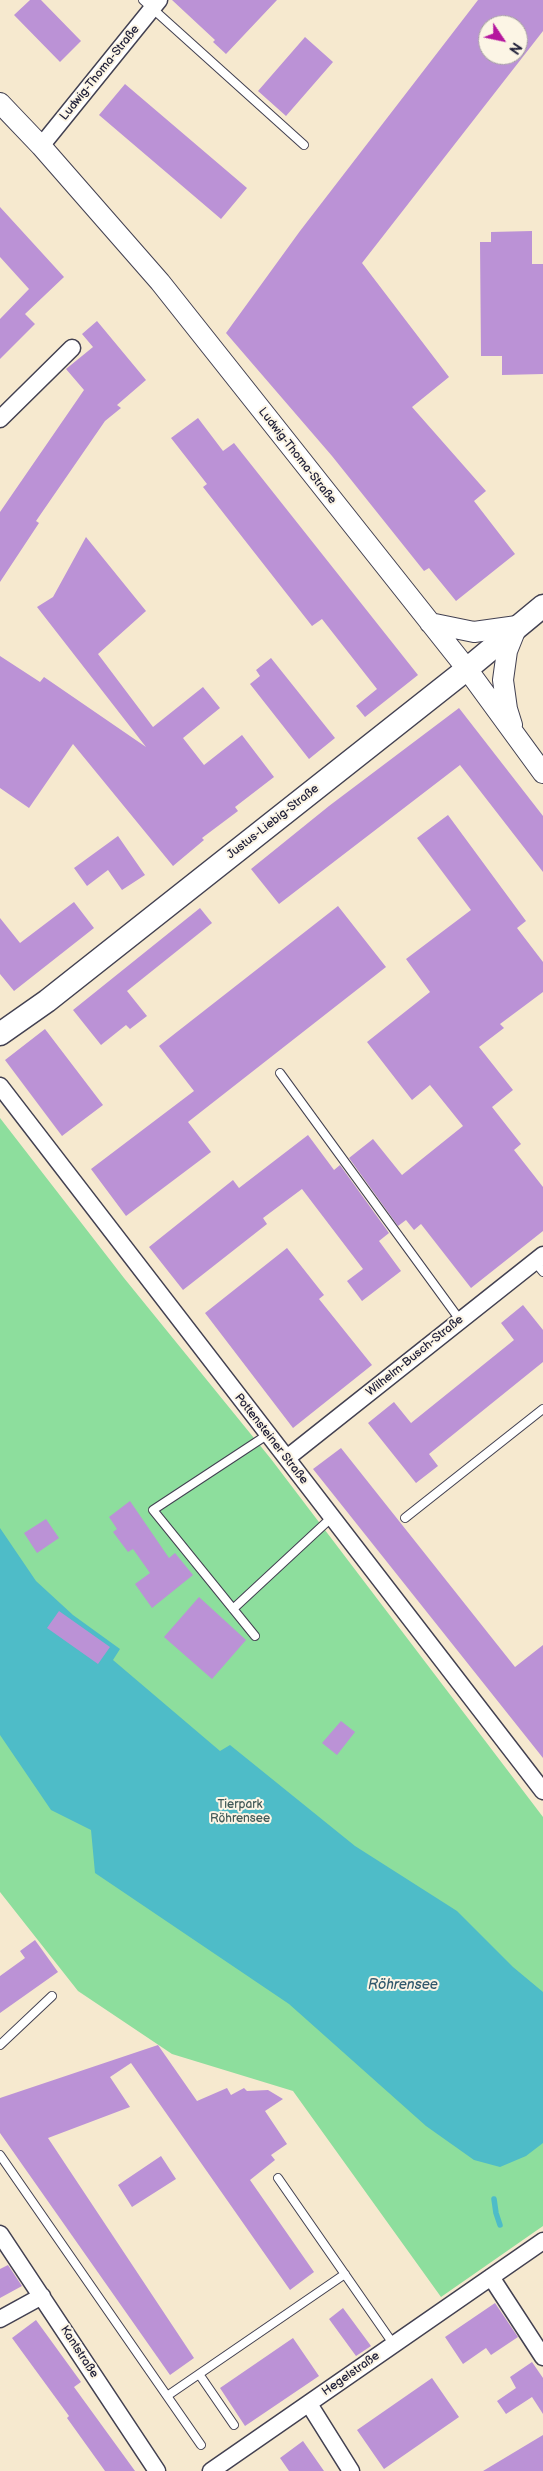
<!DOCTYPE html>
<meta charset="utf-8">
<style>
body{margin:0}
#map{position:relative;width:543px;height:2471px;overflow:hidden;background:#f6e9cf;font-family:"Balsamiq Sans",sans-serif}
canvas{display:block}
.north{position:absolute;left:478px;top:15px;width:50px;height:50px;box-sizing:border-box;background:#fcf5e5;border:1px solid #a5a1a1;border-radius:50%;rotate:124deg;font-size:14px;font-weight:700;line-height:20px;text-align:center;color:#22223b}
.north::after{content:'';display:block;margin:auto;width:18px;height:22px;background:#b5179e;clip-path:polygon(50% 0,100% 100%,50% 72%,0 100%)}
</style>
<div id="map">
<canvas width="543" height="2471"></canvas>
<div class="north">N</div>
</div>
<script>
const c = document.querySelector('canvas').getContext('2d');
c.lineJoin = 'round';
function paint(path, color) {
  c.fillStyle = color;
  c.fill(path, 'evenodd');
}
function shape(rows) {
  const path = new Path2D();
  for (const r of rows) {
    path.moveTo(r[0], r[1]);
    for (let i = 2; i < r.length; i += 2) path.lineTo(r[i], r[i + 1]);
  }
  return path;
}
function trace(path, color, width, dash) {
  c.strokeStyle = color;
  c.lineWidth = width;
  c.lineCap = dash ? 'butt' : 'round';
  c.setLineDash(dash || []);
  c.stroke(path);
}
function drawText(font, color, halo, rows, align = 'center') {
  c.font = font + ' "Balsamiq Sans",sans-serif';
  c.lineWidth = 4;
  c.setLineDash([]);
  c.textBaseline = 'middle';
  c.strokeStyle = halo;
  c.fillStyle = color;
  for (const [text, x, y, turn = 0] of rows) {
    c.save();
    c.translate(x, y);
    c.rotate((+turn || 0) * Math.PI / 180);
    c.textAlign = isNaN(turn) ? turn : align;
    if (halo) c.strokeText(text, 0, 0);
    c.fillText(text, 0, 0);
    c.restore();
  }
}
paint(shape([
 [0,1118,124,1278,271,1459,543,1817,543,2226,441,2297,293,2091,172,2054,78,1991,0,1892]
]), '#8dde9d');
paint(shape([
 [0,1528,36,1581,73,1615,120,1649,113,1660,220,1751,230,1745,355,1846,457,1911,513,1967,543,1992,543,2143,526,2156,500,2167,474,2160,426,2126,289,2004,95,1873,91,1830,51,1810,0,1735]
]), '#4ebcc8');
trace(shape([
 [494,2199,496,2213,500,2225]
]), '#4ebcc8', 5.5);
paint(shape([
 [30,0,41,0,81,41,60,62,14,15],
 [172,0,277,0,226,54,213,42,215,40],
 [478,0,543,0,543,31,362,263,449,377,412,407,486,491,474,501,515,554,456,601,429,568,424,571,332,456,226,333,300,231],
 [488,25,518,25,518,55,488,55],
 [305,37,333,62,286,116,258,91],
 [125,84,247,188,221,219,99,115],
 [0,207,64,277,25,314,35,324,0,359,0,319,29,289,0,257],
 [532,231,532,264,543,264,543,374,502,375,502,356,481,356,480,242,491,242,491,232],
 [97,321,146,380,117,405,121,408,105,421,36,521,39,523,0,582,0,512,84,390,66,369,93,347,82,334],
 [198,418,223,451,234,443,418,675,365,717,356,706,377,689,322,619,312,626,203,487,207,484,171,438],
 [86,537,146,611,98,654,153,727,203,687,220,708,183,738,204,765,242,735,274,777,235,807,238,811,202,838,204,840,173,866,73,744,29,808,0,788,0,656,40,682,44,677,146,747,37,607,53,597],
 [271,658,335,738,309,759,250,684,260,676,256,670],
 [459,708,543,816,543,872,460,765,279,904,251,869,329,806],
 [448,815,526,921,517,928,543,962,543,992,500,1024,504,1028,479,1047,513,1090,492,1107,521,1144,514,1150,543,1187,543,1231,471,1288,421,1224,414,1230,406,1220,398,1226,349,1158,373,1139,402,1175,463,1126,430,1085,412,1100,367,1042,430,992,406,959,471,910,417,838],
 [118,836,145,875,122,890,108,870,87,886,74,868],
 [74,902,94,928,14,991,0,974,0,918,20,943],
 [338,906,386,967,188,1122,211,1152,126,1216,91,1169,194,1091,159,1046],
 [200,908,212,923,127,991,147,1016,130,1029,126,1025,101,1045,73,1010],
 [45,1029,103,1105,62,1136,5,1060],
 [308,1135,334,1170,340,1165,389,1233,379,1241,401,1271,362,1301,347,1281,363,1269,302,1189,263,1218,267,1224,183,1290,149,1247,233,1180,239,1188],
 [287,1248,324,1295,319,1299,372,1365,293,1428,205,1313],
 [523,1305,543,1330,543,1362,429,1454,438,1466,416,1483,368,1423,394,1402,411,1423,514,1340,501,1323],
 [341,1448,515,1667,543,1645,543,1758,313,1469],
 [130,1501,169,1558,175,1553,193,1575,152,1608,135,1584,150,1573,133,1549,128,1552,113,1532,117,1529,109,1517],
 [46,1519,59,1538,37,1553,24,1533],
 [199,1597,246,1640,212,1679,164,1637],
 [59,1611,110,1647,98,1664,47,1628],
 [341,1721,355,1732,337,1755,322,1743],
 [35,1940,58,1972,0,2013,0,1976,25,1958,20,1951],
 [158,2045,197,2101,227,2088,231,2095,244,2088,247,2091,268,2090,283,2099,265,2111,287,2144,271,2155,275,2160,250,2180,314,2272,290,2290,131,2063,110,2077,130,2107,48,2138,194,2358,170,2375,0,2133,0,2098],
 [161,2156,176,2179,132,2207,118,2185],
 [8,2265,22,2286,0,2298,0,2269],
 [495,2303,518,2337,491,2355,486,2348,463,2364,445,2337],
 [343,2308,371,2346,356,2356,329,2319],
 [36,2320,81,2382,74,2387,135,2471,105,2471,67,2418,69,2416,12,2338],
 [293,2338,319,2376,245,2426,220,2388],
 [532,2362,543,2378,543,2414,532,2397,506,2414,497,2401,516,2388,510,2377],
 [432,2378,459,2417,384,2469,357,2430],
 [543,2435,543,2471,483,2471],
 [303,2441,324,2471,289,2471,280,2458]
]), '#bb92d6');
const service = shape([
 [143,0,304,145],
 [280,1073,460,1320],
 [535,1262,543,1272],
 [405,1518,543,1409],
 [233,1609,331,1518],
 [255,1636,153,1510,267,1435],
 [0,2045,52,1996],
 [0,2155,201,2445],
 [278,2178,394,2345],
 [199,2374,234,2425],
 [167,2396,345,2274]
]);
const minor = shape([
 [41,146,159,0],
 [0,419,72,348],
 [0,1086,543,1791],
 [287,1458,543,1255],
 [0,2234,157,2471],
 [491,2277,543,2357],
 [0,2319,42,2296],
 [309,2404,351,2471],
 [211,2471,543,2241]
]);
const tertiary = shape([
 [0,103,41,146,160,282,467,669,543,773],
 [430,623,474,632,517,626],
 [512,725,507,709,503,680,507,651,517,626]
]);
const secondary = shape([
 [0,1034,47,1001,467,669,543,606]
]);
trace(service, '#424051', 10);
trace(minor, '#424051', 19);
trace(tertiary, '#424051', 22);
trace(secondary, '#424051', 25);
trace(service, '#fff', 8);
trace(minor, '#fff', 16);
trace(tertiary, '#fff', 20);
trace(secondary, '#fff', 22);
drawText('12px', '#22223b', '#fcf5e5', [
 ["Ludwig-Thoma-Straße",100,73,-51],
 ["Ludwig-Thoma-Straße",297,456,52],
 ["Justus-Liebig-Straße",273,822,-38],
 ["Wilhelm-Busch-Straße",415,1356,-39],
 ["Pottensteiner Straße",271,1439,52],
 ["Kantstraße",79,2352,57],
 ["Hegelstraße",351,2374,-35]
]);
drawText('12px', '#425a58', '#fcf5e5', [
 ["Tierpark",240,1805],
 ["Röhrensee",240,1819]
]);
drawText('italic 14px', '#31586c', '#fcf5e5', [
 ["Röhrensee",403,1985]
]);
</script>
